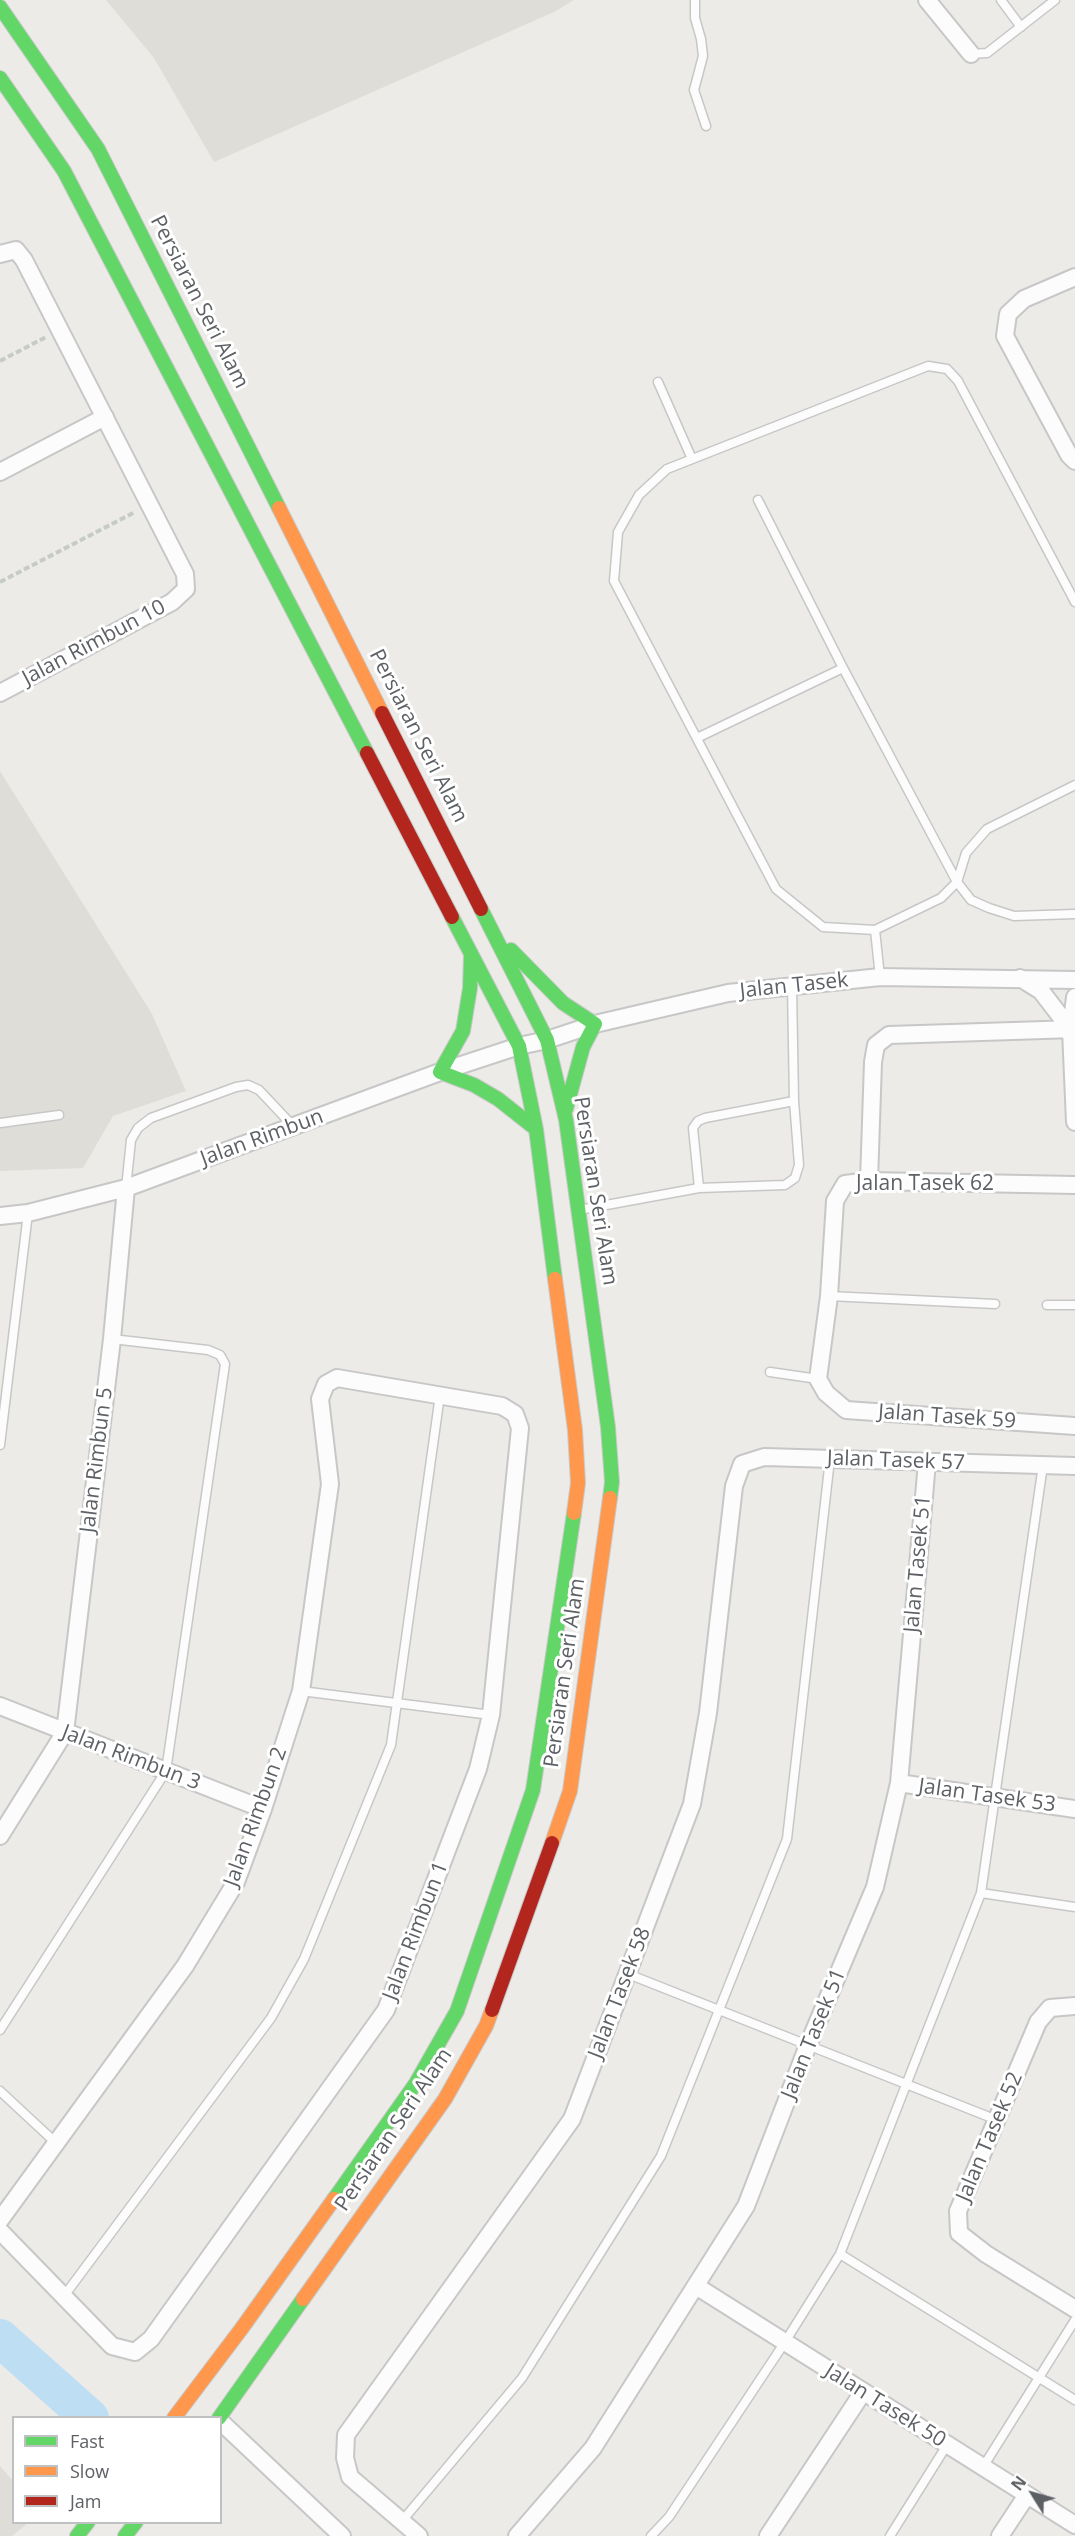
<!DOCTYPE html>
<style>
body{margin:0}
#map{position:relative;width:1075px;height:2536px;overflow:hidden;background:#ecebe8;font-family:"Open Sans",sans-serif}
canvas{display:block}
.legend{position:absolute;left:12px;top:2416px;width:210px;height:108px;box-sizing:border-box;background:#fff;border:2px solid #bec0c1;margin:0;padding:8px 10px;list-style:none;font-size:18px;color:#5d6165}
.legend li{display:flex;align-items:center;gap:12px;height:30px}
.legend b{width:30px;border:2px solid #bec0c1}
.north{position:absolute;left:1003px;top:2464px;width:60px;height:60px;-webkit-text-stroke:4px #fff;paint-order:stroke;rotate:307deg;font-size:16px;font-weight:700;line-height:24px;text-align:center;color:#5d6165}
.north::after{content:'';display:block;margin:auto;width:21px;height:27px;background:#5d6165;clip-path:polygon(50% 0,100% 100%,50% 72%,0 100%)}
</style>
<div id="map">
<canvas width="1075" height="2536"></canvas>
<ul class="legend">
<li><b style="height:8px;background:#63d668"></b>Fast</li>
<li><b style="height:8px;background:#ff974d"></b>Slow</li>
<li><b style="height:8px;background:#b3261e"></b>Jam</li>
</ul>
<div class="north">N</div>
</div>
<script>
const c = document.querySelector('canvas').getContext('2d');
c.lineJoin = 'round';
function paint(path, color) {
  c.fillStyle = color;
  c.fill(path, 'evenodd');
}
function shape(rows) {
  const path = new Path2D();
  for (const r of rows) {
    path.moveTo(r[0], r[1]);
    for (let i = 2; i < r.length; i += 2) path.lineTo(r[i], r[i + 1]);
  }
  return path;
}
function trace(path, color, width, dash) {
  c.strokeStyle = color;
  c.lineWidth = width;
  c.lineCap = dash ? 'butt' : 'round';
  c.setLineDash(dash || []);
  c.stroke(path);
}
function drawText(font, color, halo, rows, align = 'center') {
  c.font = font + ' "Open Sans",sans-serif';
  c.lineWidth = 6;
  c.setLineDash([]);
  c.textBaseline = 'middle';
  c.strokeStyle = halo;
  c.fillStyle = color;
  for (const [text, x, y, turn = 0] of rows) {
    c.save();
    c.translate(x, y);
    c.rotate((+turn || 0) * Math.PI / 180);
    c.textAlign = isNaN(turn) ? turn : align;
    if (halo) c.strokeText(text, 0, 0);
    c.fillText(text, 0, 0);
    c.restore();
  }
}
paint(shape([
 [106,0,574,0,554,12,214,162,154,58],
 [0,771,152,1014,186,1091,113,1116,83,1168,0,1171],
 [0,2466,13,2481,14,2522,28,2523,12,2536,0,2536]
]), '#dfddd8');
trace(shape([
 [0,2338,90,2418]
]), '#bedef4', 38);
const lane = shape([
 [695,0,695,18,701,39,703,56,694,90,706,126],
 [1001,0,1021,27],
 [971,54,987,53,1055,0],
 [658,382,692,459],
 [758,500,843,668,957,882,971,900,989,908,1014,916,1075,914],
 [697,738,843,668],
 [875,930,823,927,776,889,614,581,618,532,639,495,667,469,928,366,947,369,958,381,1075,602],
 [880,977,875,930,941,898,957,882,966,853,987,829,1075,785],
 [0,1123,59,1115],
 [126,1188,131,1140,138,1128,151,1118,236,1087,248,1085,259,1090,293,1126],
 [699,1188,693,1128,698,1121,705,1118,794,1101],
 [579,1210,699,1188,785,1185,795,1178,799,1165,794,1101,792,986],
 [829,1296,995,1304],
 [1047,1305,1075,1305],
 [770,1372,818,1379],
 [0,1445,28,1213],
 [301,1691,491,1715],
 [981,1893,1075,1907],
 [628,1974,997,2120],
 [0,2030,166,1771,225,1364,220,1355,208,1350,112,1339],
 [0,2091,56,2143],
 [840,2254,1075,2400],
 [64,2296,271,2018,304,1959,391,1745,440,1395],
 [983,2467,1075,2320],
 [402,2521,522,2378,661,2156,787,1839,830,1459],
 [651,2536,669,2517,785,2342,840,2254,981,1893,1043,1465],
 [890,2536,947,2445]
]);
const street = shape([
 [927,0,971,54],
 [0,254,16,250,24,260,185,574,186,589,172,602,0,693],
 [1075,277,1024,299,1008,314,1005,336,1069,455,1075,461],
 [0,472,105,417],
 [1020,978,1041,991,1071,1030],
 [1075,997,1071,1030,1075,1122],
 [869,1181,873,1062,876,1045,889,1035,1075,1029],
 [1075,1185,869,1181,845,1184,835,1201,829,1296,818,1379,826,1393,846,1410,1075,1426],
 [0,1216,28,1213,126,1188,440,1072,519,1046,547,1040,595,1024,728,993,880,977,1075,980],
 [0,1706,263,1809],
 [899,1783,1075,1809],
 [0,1836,65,1732,112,1339,126,1188],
 [1075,2006,1050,2008,1038,2022,958,2211,959,2233,986,2254,1075,2309],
 [0,2220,185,1966,236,1882,263,1809,301,1691,330,1484,320,1399,326,1384,337,1378,502,1406,515,1414,520,1428,491,1715,478,1769,386,2010,151,2339,135,2352,112,2346,0,2231],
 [696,2286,1075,2525],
 [220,2421,342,2536],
 [419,2536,350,2477,345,2458,346,2435,572,2119,692,1804,708,1713,734,1486,742,1464,764,1457,1075,1466],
 [517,2536,593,2448,746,2206,808,2045,875,1887,899,1783,927,1462],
 [768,2536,863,2392],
 [1000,2536,1027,2495]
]);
const fast = shape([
 [0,7,98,149,279,508],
 [0,78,64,171,367,753],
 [481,909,547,1040,566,1120,608,1427,612,1482,610,1498],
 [452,917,519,1046,536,1129,555,1279],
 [511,950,563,1003,595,1024,583,1047,566,1109],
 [471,955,470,988,463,1031,440,1072,474,1085,498,1099,536,1129],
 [334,2199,416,2083,457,2011,533,1790,574,1513],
 [219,2418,303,2299],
 [77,2536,88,2522],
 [125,2536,136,2522]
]);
const slow = shape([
 [279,508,382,713],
 [555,1279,575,1430,578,1483,574,1513],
 [552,1843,570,1791,610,1498],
 [303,2299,445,2099,486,2026,492,2010],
 [174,2418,242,2328,334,2199]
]);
const jam = shape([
 [382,713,481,909],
 [367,753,452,917],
 [492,2010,552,1843]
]);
trace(lane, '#c7c7c7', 11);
trace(street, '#c7c7c7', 20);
trace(fast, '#c9c9c9', 16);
trace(slow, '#c9c9c9', 16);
trace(jam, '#c9c9c9', 16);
trace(shape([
 [0,361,46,337],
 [0,582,135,512]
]), '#c6cbc9', 4, [6, 3]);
trace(lane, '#fcfcfc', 8);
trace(street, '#fcfcfc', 16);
trace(fast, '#63d668', 14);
trace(slow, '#ff974d', 14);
trace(jam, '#b3261e', 14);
drawText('21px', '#5d6165', '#fff', [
 ["Persiaran Seri Alam",199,302,63],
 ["Jalan Rimbun 10",94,643,-28],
 ["Persiaran Seri Alam",418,736,63],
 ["Jalan Tasek",794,986,-6],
 ["Jalan Rimbun",262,1138,-20],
 ["Jalan Tasek 62",925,1184],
 ["Persiaran Seri Alam",595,1191,81],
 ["Jalan Tasek 59",947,1417,4],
 ["Jalan Rimbun 5",97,1460,-83],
 ["Jalan Tasek 57",896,1461,2],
 ["Jalan Tasek 51",918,1564,-85],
 ["Persiaran Seri Alam",565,1673,-82],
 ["Jalan Rimbun 3",131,1758,21],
 ["Jalan Tasek 53",987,1796,8],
 ["Jalan Rimbun 2",256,1817,-70],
 ["Jalan Rimbun 1",416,1931,-69],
 ["Jalan Tasek 58",620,1993,-69],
 ["Jalan Tasek 51",814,2034,-68],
 ["Persiaran Seri Alam",394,2130,-56],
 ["Jalan Tasek 52",990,2137,-67],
 ["Jalan Tasek 50",885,2406,32]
]);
</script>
